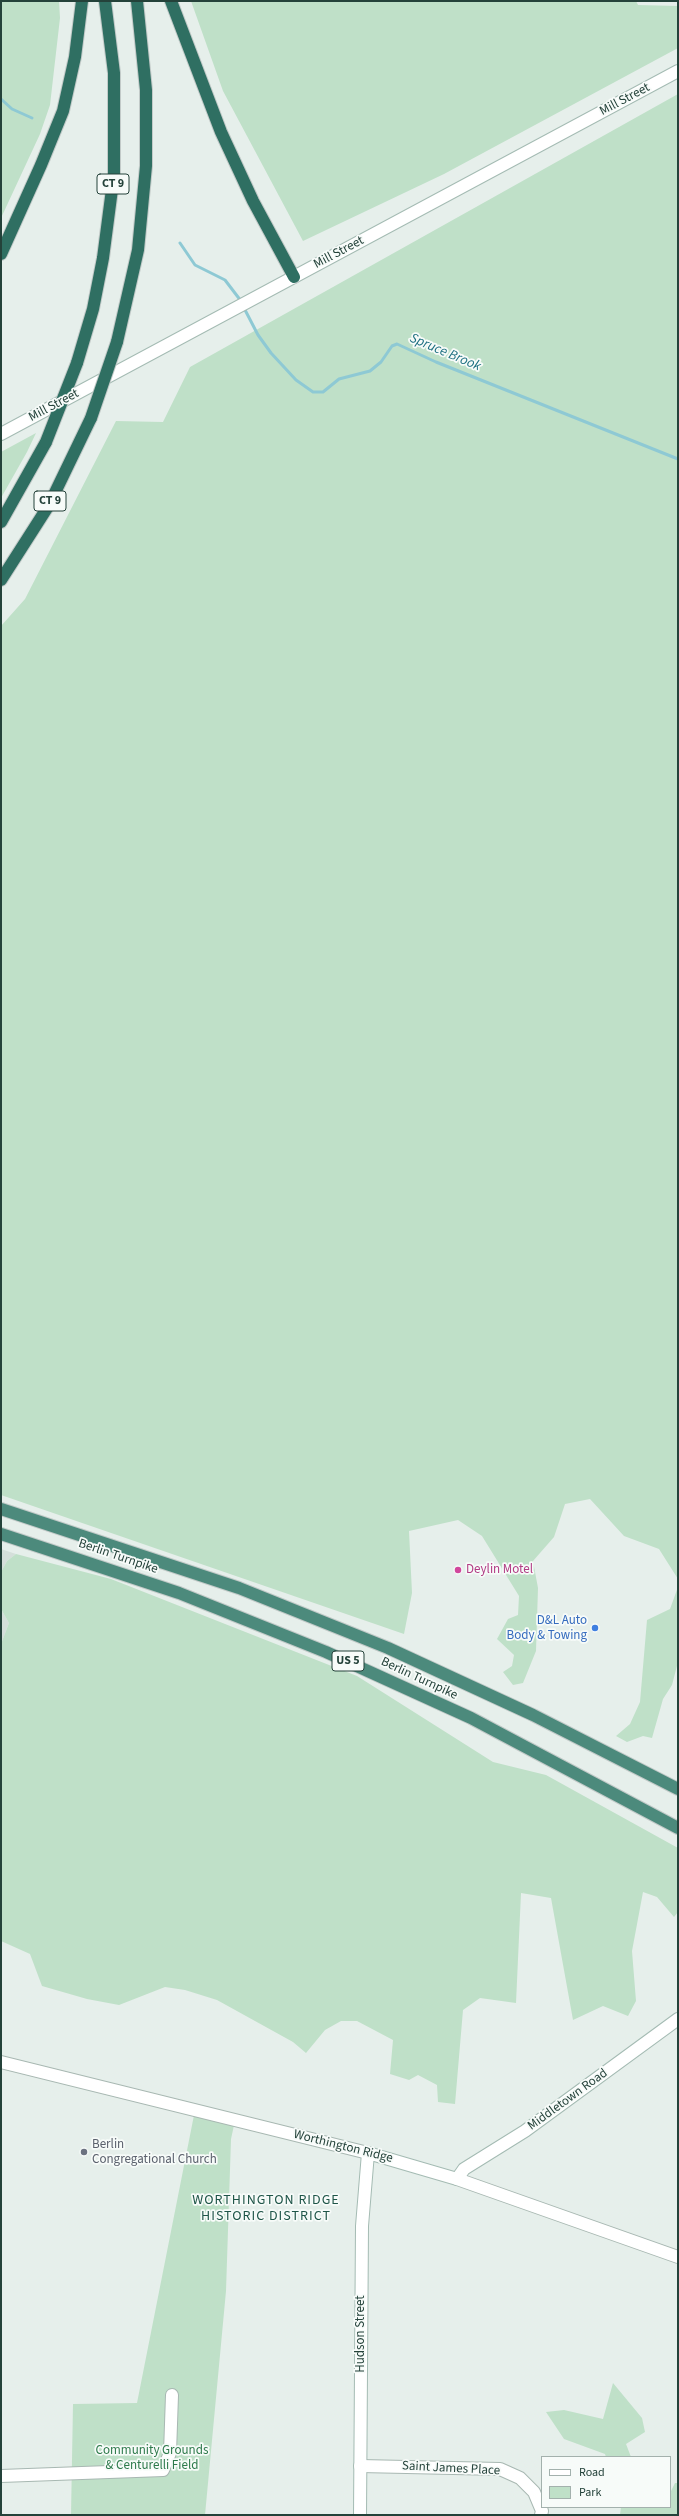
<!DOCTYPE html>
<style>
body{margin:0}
#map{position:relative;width:679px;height:2516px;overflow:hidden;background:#e6efeb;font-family:"Source Sans 3",sans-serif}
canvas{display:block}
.frame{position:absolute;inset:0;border:2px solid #24423a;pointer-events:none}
.legend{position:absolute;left:541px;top:2456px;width:130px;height:52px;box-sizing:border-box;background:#f7fbf9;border:1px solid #a3b1ad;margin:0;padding:5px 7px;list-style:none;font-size:12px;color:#24423a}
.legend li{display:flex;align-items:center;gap:8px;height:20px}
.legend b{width:20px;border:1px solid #a3b1ad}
</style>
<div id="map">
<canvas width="679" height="2516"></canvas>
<div class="frame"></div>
<ul class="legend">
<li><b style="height:5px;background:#fff"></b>Road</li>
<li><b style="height:11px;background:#bfe0c8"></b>Park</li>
</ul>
</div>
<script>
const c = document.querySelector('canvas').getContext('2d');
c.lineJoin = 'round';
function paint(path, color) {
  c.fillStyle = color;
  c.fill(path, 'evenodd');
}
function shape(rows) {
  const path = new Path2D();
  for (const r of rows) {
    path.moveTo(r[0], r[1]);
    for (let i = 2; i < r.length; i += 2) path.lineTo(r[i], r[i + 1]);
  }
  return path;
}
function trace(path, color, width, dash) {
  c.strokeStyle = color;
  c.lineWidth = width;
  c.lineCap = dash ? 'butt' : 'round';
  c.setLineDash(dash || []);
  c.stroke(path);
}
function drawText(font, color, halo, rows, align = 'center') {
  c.font = font + ' "Source Sans 3",sans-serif';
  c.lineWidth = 3.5;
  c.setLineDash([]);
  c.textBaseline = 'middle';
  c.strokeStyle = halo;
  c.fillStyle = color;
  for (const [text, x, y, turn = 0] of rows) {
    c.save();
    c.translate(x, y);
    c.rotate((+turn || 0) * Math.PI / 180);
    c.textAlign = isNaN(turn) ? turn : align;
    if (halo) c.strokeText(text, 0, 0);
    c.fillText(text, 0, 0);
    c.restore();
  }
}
paint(shape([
 [1,1549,16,1554,7,1561,1,1572],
 [1,1609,9,1623,1,1644]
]), '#d4dfda');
paint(shape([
 [1,1,59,1,60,18,50,105,40,134,1,218],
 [191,1,636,1,638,5,678,6,678,48,444,174,303,241,223,91],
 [678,94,678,1579,659,1549,624,1536,590,1499,565,1504,554,1537,533,1561,538,1588,536,1651,523,1683,513,1685,503,1672,512,1666,514,1655,497,1639,508,1619,518,1615,519,1596,482,1536,458,1520,409,1531,412,1593,404,1634,1,1495,1,626,25,599,116,421,163,422,190,367],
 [36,433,27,452,1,498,1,452],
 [16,1554,111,1579,357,1676,493,1762,546,1775,678,1848,678,1912,674,1917,657,1897,643,1892,632,1951,636,2001,628,2016,603,2006,573,2020,551,1898,521,1893,516,2003,480,1998,463,2010,455,2104,438,2102,437,2085,418,2075,409,2080,390,2074,393,2040,357,2021,341,2021,325,2030,306,2053,293,2042,217,2000,185,1990,165,1987,119,2005,87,1999,42,1986,30,1954,1,1941,1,1644,9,1623,1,1609,1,1572,7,1561],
 [678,1587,678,1662,672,1685,663,1699,652,1738,643,1736,627,1742,616,1736,630,1724,640,1702,647,1620,670,1609],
 [196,2105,236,2116,231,2139,226,2291,205,2515,71,2515,73,2404,137,2403],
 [613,2383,642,2418,645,2432,626,2444,631,2457,606,2457,605,2454,564,2439,546,2412,564,2410,603,2419],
 [675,2483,678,2483,678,2515,620,2515,621,2507,670,2507,670,2493]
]), '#bfe0c8');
trace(shape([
 [1,99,12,109,32,118],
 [180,243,195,265,225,280,241,301],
 [243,306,258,335,271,353,296,380,313,392,323,392,339,379,370,371,381,362,392,346,397,344,436,362,678,459]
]), '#8ec9d4', 3);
const minor = shape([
 [360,2466,500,2469,520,2478,534,2492,542,2511,541,2515],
 [1,2476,163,2470,170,2453,172,2395]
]);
const tertiary = shape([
 [1,2062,368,2153],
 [457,2179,678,2257]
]);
const secondary = shape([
 [1,434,678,71],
 [360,2515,362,2226,368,2153,457,2179,464,2169,525,2131,678,2019]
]);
const trunk = shape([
 [1,1509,239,1588,388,1648,533,1715,678,1789],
 [1,1534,179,1593,326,1652,471,1718,678,1828]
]);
const motorway = shape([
 [171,1,221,132,253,201,294,277],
 [1,254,41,165,63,111,75,57,82,1],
 [117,342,138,250,146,166,146,90,137,1],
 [77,363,93,309,103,258,114,174,114,73,105,1],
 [1,522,46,442],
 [1,580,49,505,91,418]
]);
trace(minor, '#a8b8b2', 14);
trace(tertiary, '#a8b8b2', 14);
trace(secondary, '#a4bbb3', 14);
trace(trunk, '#c2cac8', 14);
trace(motorway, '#c2cac8', 14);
trace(minor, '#fff', 12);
trace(tertiary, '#fff', 12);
trace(secondary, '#fff', 12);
trace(trunk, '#4c8a7c', 12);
trace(motorway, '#2f6f62', 12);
const motorwayBridge = shape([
 [91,418,117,342],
 [46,442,77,363]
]);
trace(motorwayBridge, '#c2cac8', 14, []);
trace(motorwayBridge, '#2f6f62', 12);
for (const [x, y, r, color] of [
 [458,1570,4,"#d1479c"],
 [595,1628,4,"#3f7fe0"],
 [84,2152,4,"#6b7280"]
]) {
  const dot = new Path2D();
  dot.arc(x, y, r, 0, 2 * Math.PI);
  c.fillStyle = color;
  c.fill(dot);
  trace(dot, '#f7fbf9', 1.5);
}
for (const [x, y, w] of [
 [113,184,32],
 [50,501,32],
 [348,1661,32]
]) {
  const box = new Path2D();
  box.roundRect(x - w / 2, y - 10, w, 20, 3);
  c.fillStyle = '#f7fbf9';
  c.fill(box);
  trace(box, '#24423a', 1);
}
drawText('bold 12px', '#24423a', null, [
 ["CT 9",113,184],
 ["CT 9",50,501],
 ["US 5",348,1661]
]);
drawText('13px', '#24423a', '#f7fbf9', [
 ["Mill Street",625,100,-28],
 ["Mill Street",339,253,-28],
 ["Mill Street",54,406,-28],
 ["Berlin Turnpike",118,1557,19],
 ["Berlin Turnpike",419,1679,25],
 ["Middletown Road",568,2100,-36],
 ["Worthington Ridge",343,2147,14],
 ["Hudson Street",361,2334,-90],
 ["Saint James Place",451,2469,3]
]);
drawText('13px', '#b23c85', '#f7fbf9', [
 ["Deylin Motel",466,1570]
], 'left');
drawText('13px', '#366cbe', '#f7fbf9', [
 ["D&L Auto",587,1621],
 ["Body & Towing",587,1636]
], 'right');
drawText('13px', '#5b616d', '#f7fbf9', [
 ["Berlin",92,2145],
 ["Congregational Church",92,2160]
], 'left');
drawText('13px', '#2d7a4b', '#f7fbf9', [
 ["Community Grounds",152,2451],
 ["& Centurelli Field",152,2466]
]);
drawText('italic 14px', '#1c6f80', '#f7fbf9', [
 ["Spruce Brook",445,353,23]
]);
c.letterSpacing = '1px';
drawText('14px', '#1f5548', '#f7fbf9', [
 ["WORTHINGTON RIDGE",266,2201],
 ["HISTORIC DISTRICT",266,2217]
]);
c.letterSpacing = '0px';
</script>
